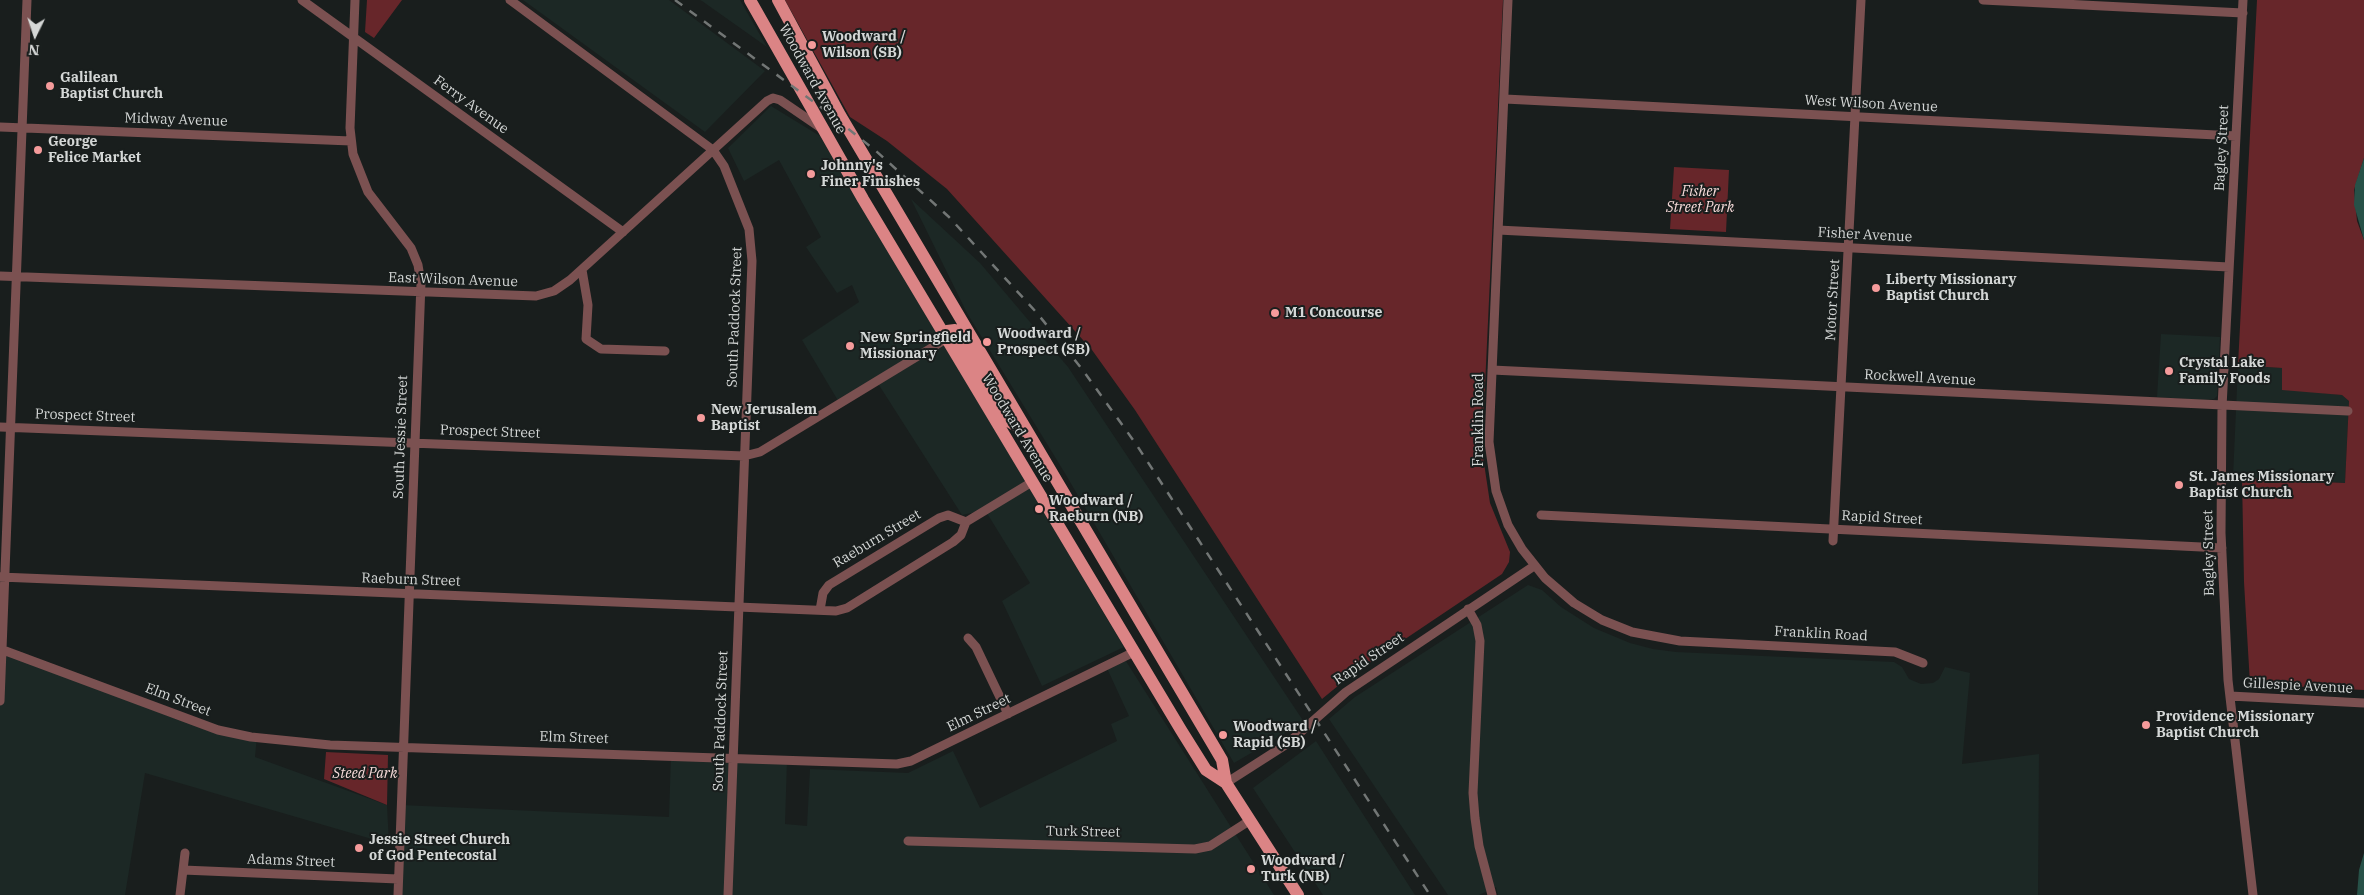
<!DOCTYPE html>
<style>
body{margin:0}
#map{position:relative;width:2364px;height:895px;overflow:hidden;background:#191e1d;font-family:"IBM Plex Serif",serif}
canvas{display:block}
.north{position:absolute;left:10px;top:10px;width:50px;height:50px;-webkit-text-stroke:4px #191e1d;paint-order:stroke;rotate:184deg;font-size:14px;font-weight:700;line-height:20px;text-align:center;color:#d4d7d6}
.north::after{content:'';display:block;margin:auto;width:18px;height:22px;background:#d4d7d6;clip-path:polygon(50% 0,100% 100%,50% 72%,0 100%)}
</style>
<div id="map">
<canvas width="2364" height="895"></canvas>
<div class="north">N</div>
</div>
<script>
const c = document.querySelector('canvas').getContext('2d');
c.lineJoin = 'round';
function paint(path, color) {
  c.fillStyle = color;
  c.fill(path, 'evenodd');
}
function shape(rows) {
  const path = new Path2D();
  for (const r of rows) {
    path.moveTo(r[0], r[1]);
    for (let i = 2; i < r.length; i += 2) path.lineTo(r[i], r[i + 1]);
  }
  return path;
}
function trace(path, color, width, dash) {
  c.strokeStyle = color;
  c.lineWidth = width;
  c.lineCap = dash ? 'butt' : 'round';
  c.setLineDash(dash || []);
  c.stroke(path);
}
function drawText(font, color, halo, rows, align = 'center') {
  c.font = font + ' "IBM Plex Serif",serif';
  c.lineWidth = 4;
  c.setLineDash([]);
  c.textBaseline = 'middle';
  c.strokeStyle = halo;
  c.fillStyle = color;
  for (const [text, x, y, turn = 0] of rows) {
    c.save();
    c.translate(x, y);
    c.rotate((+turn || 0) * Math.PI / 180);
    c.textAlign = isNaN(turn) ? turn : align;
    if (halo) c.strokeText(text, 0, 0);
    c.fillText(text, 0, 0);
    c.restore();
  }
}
paint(shape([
 [523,0,669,0,765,71,705,132],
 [700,0,740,0,767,47,702,1],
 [771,106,820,136,1124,647,1042,686,1002,601,1030,583,985,510,962,515,877,382,840,404,802,340,859,302,852,285,837,293,806,247,821,237,779,160,744,181,728,148],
 [911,199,980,263,1068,367,1304,722,1234,763,1066,475,967,313],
 [2161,334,2220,337,2217,396,2214,399,2203,400,2157,397],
 [2238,365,2282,368,2323,393,2342,395,2349,401,2345,483,2233,477],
 [0,575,5,576,1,649,215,729,257,736,255,757,387,805,389,844,145,773,125,895,0,895],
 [1528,585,1542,590,1561,607,1594,628,1630,643,1653,649,1676,652,1894,662,1902,667,1909,679,1921,684,1933,683,1939,679,1945,667,1970,673,1962,764,2039,754,2038,895,1498,895,1496,887,1479,895,1448,895,1329,719,1355,697],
 [1124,658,1274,895,398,895,401,805,669,817,671,755,787,760,785,824,807,826,810,769,908,773,953,751,980,808,1117,741,1111,724,1129,716,1106,666],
 [1316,741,1415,895,1323,895,1253,788]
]), '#1c2825');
paint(shape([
 [367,0,402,0,374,38,365,32],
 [785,0,1503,0,1482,450,1490,503,1510,552,1509,562,1502,574,1350,676,1322,699,1135,410,1092,350,947,189,887,141,850,117],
 [2257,0,2364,0,2364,158,2354,190,2357,221,2364,240,2364,690,2250,684,2244,582,2242,478,2345,483,2349,401,2342,395,2282,390,2282,368,2238,365],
 [1674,167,1729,170,1726,232,1670,229],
 [326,752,388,755,387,805,324,779]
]), '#67262a');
paint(shape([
 [2364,158,2364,240,2354,205,2355,185],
 [2364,853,2364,895,2357,895,2359,870]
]), '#275148');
trace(shape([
 [302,0,623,232],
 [355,0,350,128,353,154,368,192,411,248,418,265,421,283,398,895],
 [510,0,713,150,724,166,749,229,752,261,728,895],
 [1508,0,1489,442,1496,491,1508,525,1522,549,1545,578,1574,603,1602,620,1632,632,1680,641,1895,652,1923,663],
 [1983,0,2243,13],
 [2243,0,2222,407,2221,533,2228,680,2253,895],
 [1505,99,2236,136],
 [0,127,351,141],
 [1498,230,2229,267],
 [582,270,588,305,586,339,601,349,665,351],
 [0,276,536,296,554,291,570,280,767,101,773,98,780,100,821,128],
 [1492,370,2348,411],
 [0,427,744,456,760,452,946,339],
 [1541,515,2222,548],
 [1833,541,1861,0],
 [0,577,836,611,847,608,953,542,961,535,966,522,1032,482],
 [1468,609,1477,625,1480,641,1473,793,1475,818,1479,846,1492,895],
 [820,610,823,593,829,585,939,518,948,515,966,522],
 [968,638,976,647,1008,714],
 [3,650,218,730,251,737,330,745,897,764,911,761,1134,652],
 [2230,696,2364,703],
 [0,701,27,0],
 [1226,783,1287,744,1346,692,1534,566],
 [908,841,1195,849,1210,846,1249,821],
 [183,870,398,879],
 [180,895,185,853]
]), '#7b5151', 9);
trace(shape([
 [750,0,863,199,1181,730,1206,770,1226,783],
 [778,0,840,115,1212,743,1222,760,1226,783,1298,895],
 [946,339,947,331,955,330,1010,422,1025,431]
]), '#db8485', 12);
trace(shape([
 [675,0,826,111,876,151,949,217,1037,313,1082,369,1136,444,1430,895]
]), '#727675', 2.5, [9, 9]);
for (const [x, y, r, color] of [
 [812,45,5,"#f59b9b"],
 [50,86,5,"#f59b9b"],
 [38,150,5,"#f59b9b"],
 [811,174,5,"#f59b9b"],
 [1876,288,5,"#f59b9b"],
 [1275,313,5,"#f59b9b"],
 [987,342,5,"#f59b9b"],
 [850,346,5,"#f59b9b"],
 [2169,371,5,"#f59b9b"],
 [701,418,5,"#f59b9b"],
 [2179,485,5,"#f59b9b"],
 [1039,509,5,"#f59b9b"],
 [2146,725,5,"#f59b9b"],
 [1223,735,5,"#f59b9b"],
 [359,848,5,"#f59b9b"],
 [1251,869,5,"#f59b9b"]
]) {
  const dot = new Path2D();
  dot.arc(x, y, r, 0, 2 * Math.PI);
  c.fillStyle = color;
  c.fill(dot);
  trace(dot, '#191e1d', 2);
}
drawText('bold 14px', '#d4d7d6', '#191e1d', [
 ["Woodward /",822,37],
 ["Wilson (SB)",822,53],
 ["Galilean",60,78],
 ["Baptist Church",60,94],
 ["George",48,142],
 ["Felice Market",48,158],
 ["Johnny's",821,166],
 ["Finer Finishes",821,182],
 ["Liberty Missionary",1886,280],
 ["Baptist Church",1886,296],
 ["M1 Concourse",1285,313],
 ["Woodward /",997,334],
 ["Prospect (SB)",997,350],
 ["New Springfield",860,338],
 ["Missionary",860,354],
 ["Crystal Lake",2179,363],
 ["Family Foods",2179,379],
 ["New Jerusalem",711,410],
 ["Baptist",711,426],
 ["St. James Missionary",2189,477],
 ["Baptist Church",2189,493],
 ["Woodward /",1049,501],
 ["Raeburn (NB)",1049,517],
 ["Providence Missionary",2156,717],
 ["Baptist Church",2156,733],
 ["Woodward /",1233,727],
 ["Rapid (SB)",1233,743],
 ["Jessie Street Church",369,840],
 ["of God Pentecostal",369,856],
 ["Woodward /",1261,861],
 ["Turk (NB)",1261,877]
], 'left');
drawText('14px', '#d4d7d6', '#191e1d', [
 ["Woodward Avenue",812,79,61],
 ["West Wilson Avenue",1871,104,3],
 ["Ferry Avenue",471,105,36],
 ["Midway Avenue",176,120,2],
 ["Bagley Street",2222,148,-87],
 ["Fisher Avenue",1865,235,3],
 ["East Wilson Avenue",453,280,2],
 ["Motor Street",1833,300,-87],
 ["South Paddock Street",735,317,-88],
 ["Rockwell Avenue",1920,378,3],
 ["Prospect Street",85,416,2],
 ["Franklin Road",1479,420,-90],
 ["Woodward Avenue",1017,428,59],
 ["Prospect Street",490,432,2],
 ["South Jessie Street",401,437,-88],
 ["Rapid Street",1882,518,3],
 ["Raeburn Street",877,539,-31],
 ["Bagley Street",2209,553,-91],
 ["Raeburn Street",411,580,2],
 ["Franklin Road",1821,634,3],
 ["Rapid Street",1369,659,-34],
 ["Gillespie Avenue",2298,686,3],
 ["Elm Street",178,700,21],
 ["Elm Street",979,713,-26],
 ["South Paddock Street",721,721,-88],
 ["Elm Street",574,738,2],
 ["Turk Street",1083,832,1],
 ["Adams Street",291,861,2]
]);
drawText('italic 14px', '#f7dbda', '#191e1d', [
 ["Fisher",1700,192],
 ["Street Park",1700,208],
 ["Steed Park",365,774]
]);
</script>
